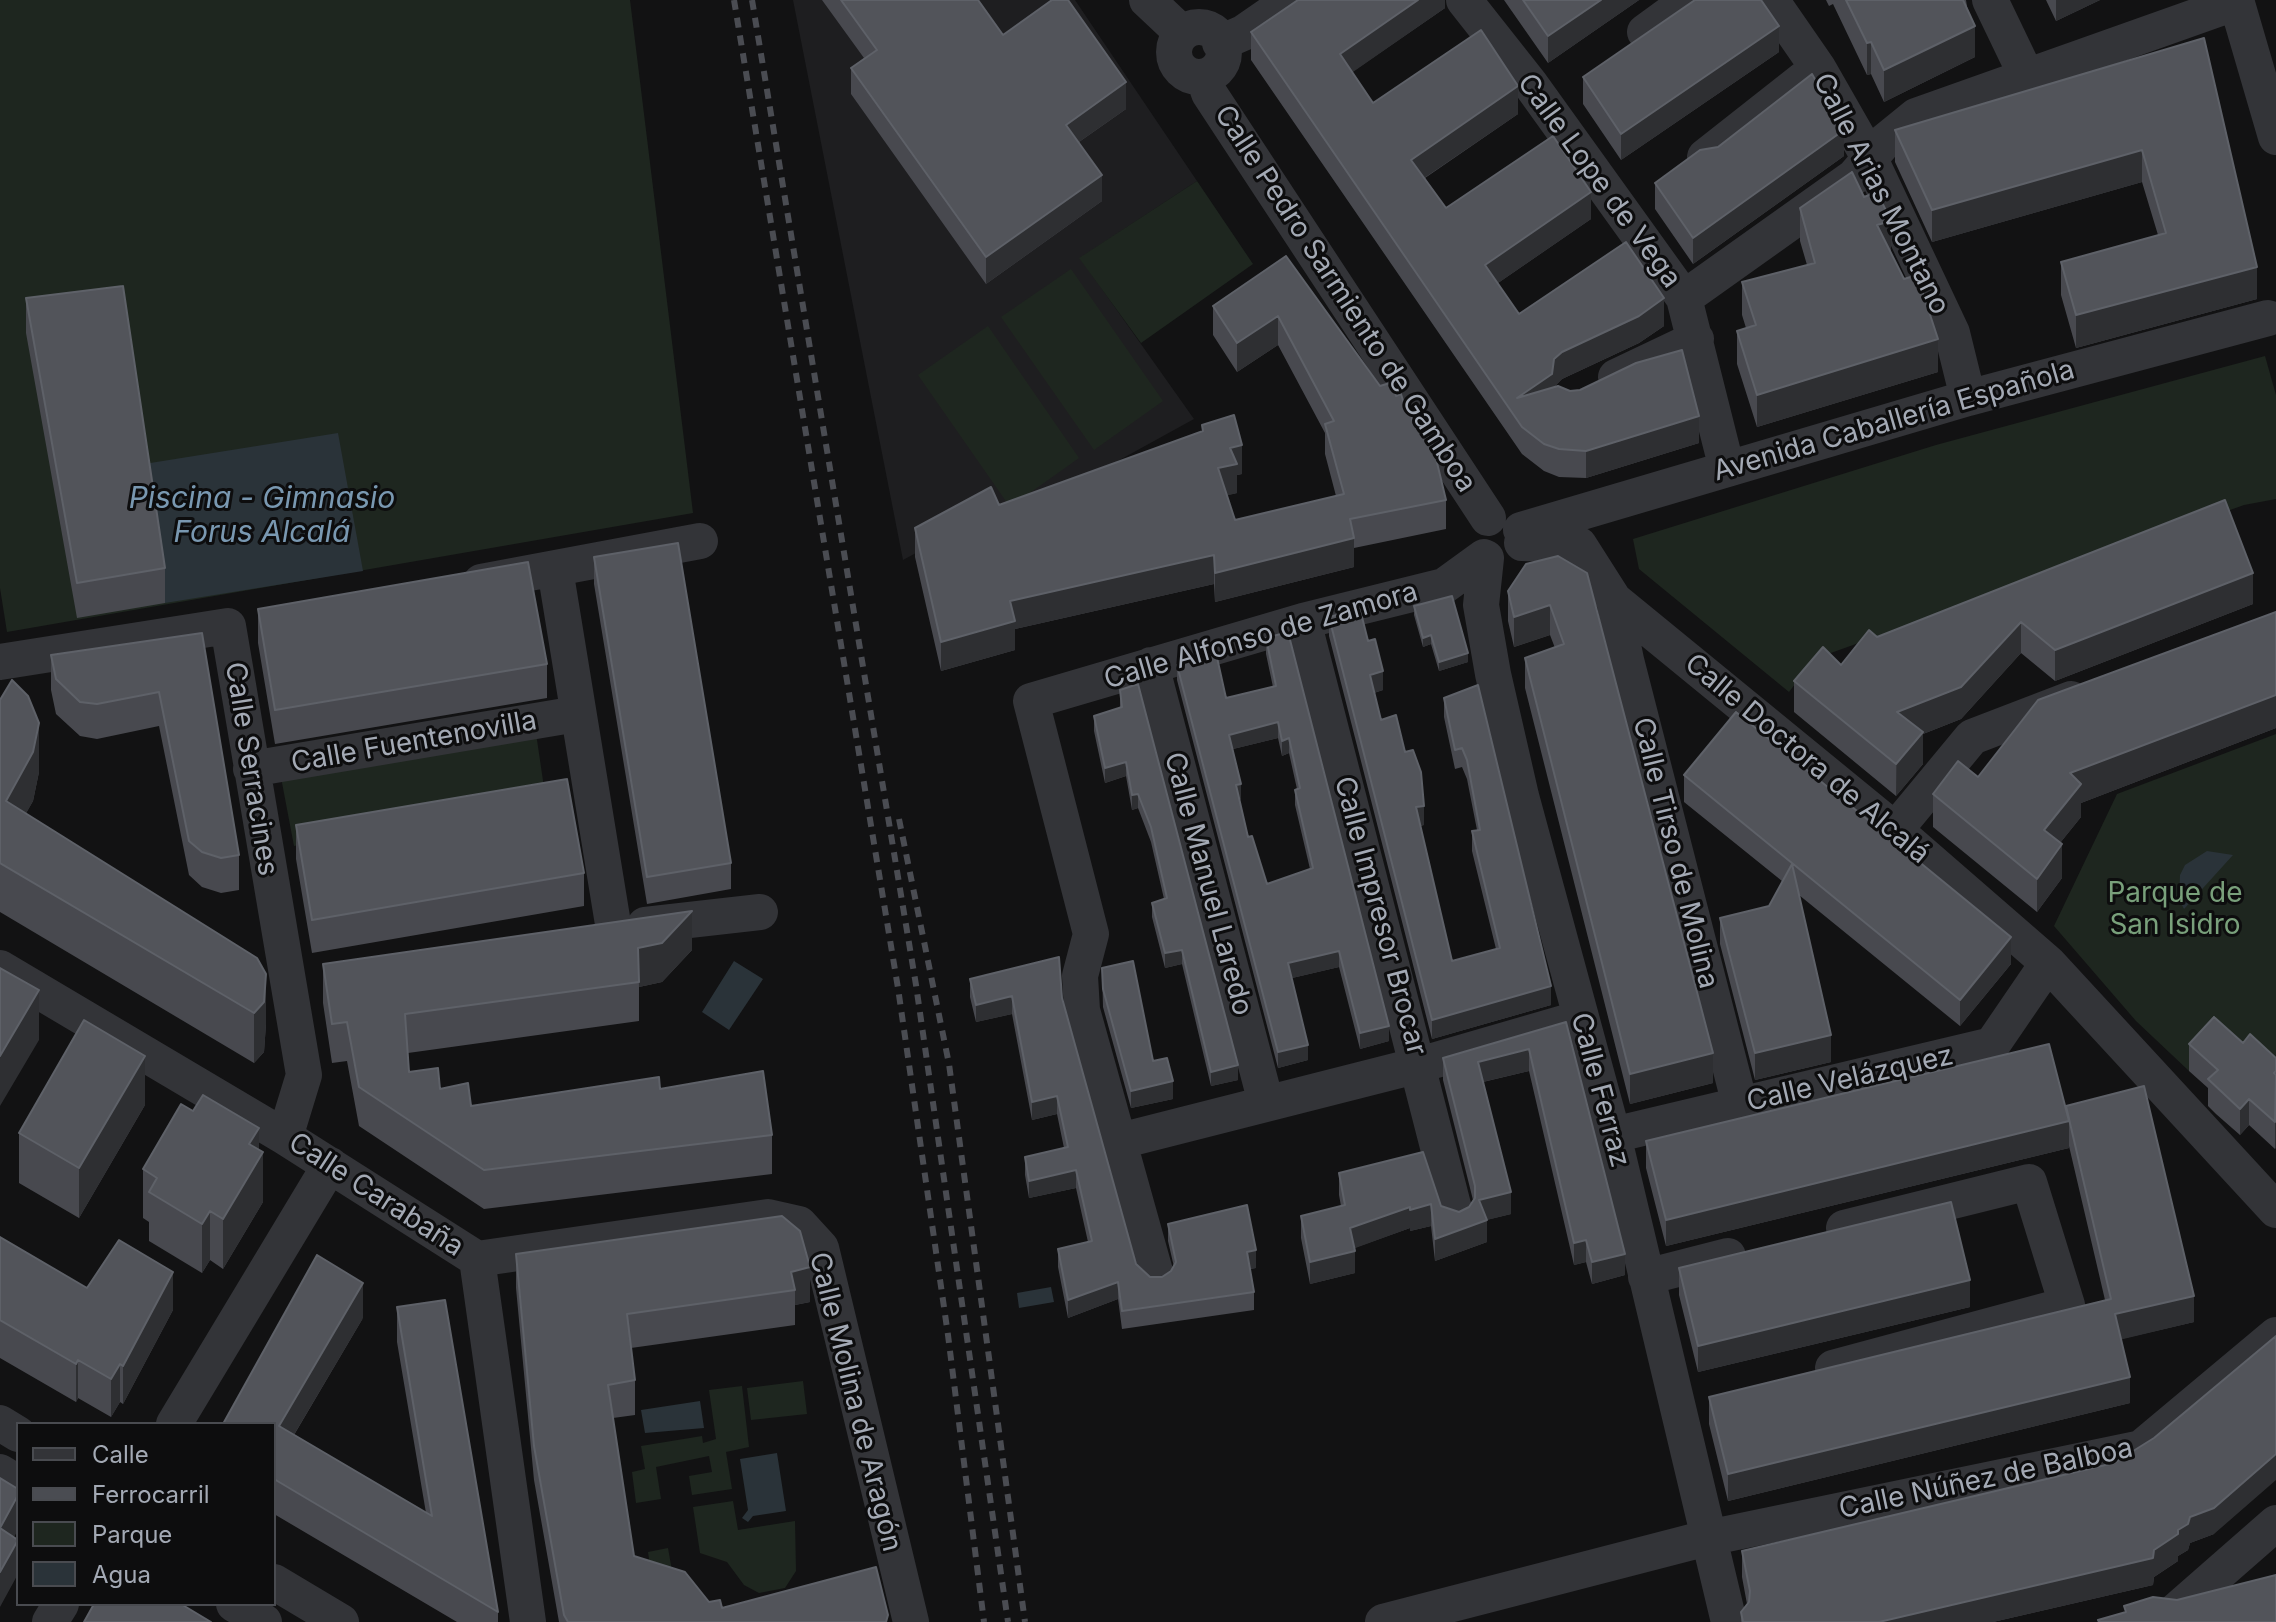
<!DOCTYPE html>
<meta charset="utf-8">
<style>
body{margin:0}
#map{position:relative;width:2276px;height:1622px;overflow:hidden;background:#121213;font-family:Inter,sans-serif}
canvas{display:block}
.legend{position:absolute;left:16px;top:1422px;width:260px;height:184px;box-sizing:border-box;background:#0d0d0e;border:2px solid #494b50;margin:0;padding:10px 14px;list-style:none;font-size:24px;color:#a3a9b4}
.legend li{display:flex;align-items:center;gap:16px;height:40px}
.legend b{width:40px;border:2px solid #494b50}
</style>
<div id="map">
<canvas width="2276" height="1622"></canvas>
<ul class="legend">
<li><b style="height:10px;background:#333438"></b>Calle</li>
<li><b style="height:10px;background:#4a4c52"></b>Ferrocarril</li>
<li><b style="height:22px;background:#1e261f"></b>Parque</li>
<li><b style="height:22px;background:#2a3339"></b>Agua</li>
</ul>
</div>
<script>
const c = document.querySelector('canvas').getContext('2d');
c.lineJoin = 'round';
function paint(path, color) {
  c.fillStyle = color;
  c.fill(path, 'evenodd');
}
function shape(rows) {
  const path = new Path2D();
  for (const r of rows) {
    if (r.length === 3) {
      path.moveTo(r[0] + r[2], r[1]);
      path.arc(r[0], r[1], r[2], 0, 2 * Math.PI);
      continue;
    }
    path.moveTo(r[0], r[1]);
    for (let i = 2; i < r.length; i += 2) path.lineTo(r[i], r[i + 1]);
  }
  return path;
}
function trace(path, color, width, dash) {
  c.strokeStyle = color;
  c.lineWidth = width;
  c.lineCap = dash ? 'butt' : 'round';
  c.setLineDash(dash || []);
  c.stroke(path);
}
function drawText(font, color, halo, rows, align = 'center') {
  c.font = font + ' Inter,sans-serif';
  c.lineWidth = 6;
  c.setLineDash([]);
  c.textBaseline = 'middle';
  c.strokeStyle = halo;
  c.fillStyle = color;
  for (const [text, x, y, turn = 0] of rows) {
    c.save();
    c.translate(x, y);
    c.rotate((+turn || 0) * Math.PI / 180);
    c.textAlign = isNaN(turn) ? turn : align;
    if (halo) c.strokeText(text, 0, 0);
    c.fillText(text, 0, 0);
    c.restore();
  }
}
paint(shape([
 [793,0,1075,0,1197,181,1080,258,1194,419,996,528,990,513,903,560]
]), '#1e1e20');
paint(shape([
 [0,0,630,0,693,513,7,632,0,588],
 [1197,181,1253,264,1141,343,1079,258],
 [1071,269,1163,401,1094,450,1001,317],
 [988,326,1079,458,1010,507,918,375],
 [2265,356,2276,395,2276,499,2244,505,1814,659,1789,692,1639,569,1633,539,1936,445],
 [532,706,546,801,294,846,276,751],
 [2276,734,2276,1084,2189,1071,2136,1021,2054,926,2117,794],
 [803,1381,807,1414,751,1420,747,1388],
 [742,1386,749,1447,726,1452,732,1489,692,1495,689,1476,712,1472,709,1456,656,1467,661,1499,636,1503,632,1472,645,1469,641,1446,702,1436,703,1443,716,1439,709,1390],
 [733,1501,738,1530,795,1521,796,1571,785,1588,759,1593,744,1585,727,1562,700,1553,693,1507],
 [668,1548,674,1582,653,1586,648,1552]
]), '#1e261f');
paint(shape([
 [338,433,363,571,165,603,144,464],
 [2207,851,2233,855,2184,909,2179,899,2180,875,2185,865],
 [734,961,763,979,729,1030,702,1012],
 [1051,1287,1054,1302,1019,1308,1017,1293],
 [700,1401,704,1428,645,1433,641,1410],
 [777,1453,786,1511,753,1516,748,1522,742,1518,748,1510,740,1459]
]), '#2a3339');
trace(shape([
 [1147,0,1181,32],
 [1464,0,1531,85,1684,298,1727,469],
 [1771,0,1818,68,1870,159,1952,333,1968,398],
 [1990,0,2027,77],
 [2236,0,2276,137],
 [1199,52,25],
 [1645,32,1689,0],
 [1220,43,1243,33,1291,0],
 [1204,79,1209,93,1488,518],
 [1705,157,1818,68],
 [1684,298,1854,177,1884,142,1916,116,2237,2],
 [1616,377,1696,339],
 [1521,530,1968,398,2268,318],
 [1522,543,1579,545,1614,600,1895,830,2048,963,2276,1210],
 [1486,558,1481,605,1493,674,1521,796,1613,1135,1729,1622],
 [555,569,614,930],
 [481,582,700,541],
 [1614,600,1626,660,1740,1105],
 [1303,621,1455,1213],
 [0,662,228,626,304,1075,285,1137],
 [1151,665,1266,1103],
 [251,769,577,714],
 [1895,830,1972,737,2071,699],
 [645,925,760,912],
 [0,968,285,1137,477,1259,528,1622],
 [1613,1135,1992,1045,2048,963],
 [1120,1141,1419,1065,1581,1018],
 [477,1259,768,1217,799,1224,821,1248,911,1622],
 [1156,1275,1082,1010,1080,976,1091,934,1031,701,1303,621,1444,586,1484,557],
 [1646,1277,1728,1256],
 [1833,1368,2067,1305,2029,1182,1844,1228],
 [0,1423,18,1434],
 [174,1424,330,1165],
 [0,1472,18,1483],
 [274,1582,341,1622],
 [234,1604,264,1622],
 [50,1622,61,1604],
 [1383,1622,1707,1538,2141,1448,2276,1335],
 [2163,1622,2276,1523]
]), '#333438', 36);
trace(shape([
 [734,0,898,988,948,1335,984,1622],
 [752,0,916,985,1008,1622],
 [899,819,949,1064,1025,1622]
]), '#4a4c52', 6, [10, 8]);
paint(shape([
 [822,0,978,0,1003,35,1126,109,1079,142,1102,201,986,284,851,94,851,68,864,58],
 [1445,0,1445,8,1352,72,1373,103,1518,114,1425,178,1446,208,1591,219,1498,283,1519,314,1664,326,1639,343,1562,379,1554,387,1570,391,1699,443,1586,478,1559,477,1544,471,1522,454,1251,60,1251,32],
 [1504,0,1639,0,1548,63],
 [1826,0,1966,0,1975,57,1884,102,1871,74,1867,75,1833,4,1829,6],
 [2046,0,2100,0,2056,21],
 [2204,38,2257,299,2076,348,2061,295,2061,262,2158,235,2142,182,1932,242,1895,162,1895,130],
 [1779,52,1621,160,1583,104,1583,77],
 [1844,156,1693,264,1655,209,1655,183],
 [1800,208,1891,253,1938,372,1757,427,1737,364,1737,331,1746,328,1742,315,1742,282,1807,265,1800,241],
 [1286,256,1380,386,1396,396,1405,407,1420,433,1446,500,1446,529,1354,548,1354,567,1215,602,1214,584,1015,629,1015,650,941,671,915,557,915,528,999,505,1202,432,1202,425,1242,474,1237,475,1237,493,1227,495,1235,520,1336,496,1325,454,1325,433,1278,345,1237,372,1213,335,1213,306],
 [26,298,165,568,165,603,77,618,26,333],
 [2225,500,2253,604,2055,681,2021,653,1961,719,1923,734,1923,764,1896,796,1794,712,1794,681,1841,665,1877,637],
 [1558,556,1713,1083,1630,1104,1525,688,1525,658,1555,648,1550,635,1514,647,1508,621,1508,591],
 [594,557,731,863,731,889,647,904,594,584],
 [1414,606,1468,662,1439,671,1431,644,1423,647,1414,615],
 [258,609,547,664,547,698,275,744,258,643],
 [2276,612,2276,728,2081,803,2081,817,2060,843,2062,878,2037,912,1933,827,1933,794,1978,777],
 [1329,617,1368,641,1383,690,1374,693,1381,720,1405,752,1424,825,1420,826,1452,961,1496,949,1472,851,1472,831,1477,830,1467,779,1462,767,1455,769,1444,717,1444,698,1478,685,1551,1005,1432,1039,1329,636],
 [202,633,239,855,239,890,221,893,202,887,189,875,159,726,97,739,80,736,56,714,51,690,51,655],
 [1266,638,1389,1041,1360,1049,1339,967,1292,978,1308,1060,1278,1068,1177,680,1177,665,1226,698,1273,687,1266,654],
 [1278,738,1282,756,1289,753,1297,789,1295,790,1295,805,1310,869,1267,884,1248,837,1239,800,1241,799,1233,749],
 [1120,690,1238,1080,1211,1086,1182,964,1165,968,1152,917,1152,903,1164,899,1151,842,1138,808,1132,810,1126,776,1105,783,1094,731,1094,716,1120,708],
 [0,700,39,772,33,801,26,813,266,1024,264,1052,254,1063,0,912],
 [1684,775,2011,964,1960,1026,1799,895,1831,1062,1755,1080,1720,944,1720,918,1769,906,1782,881,1684,802],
 [296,825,584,873,584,906,312,953,296,859],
 [692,950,662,982,639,987,639,1021,408,1053,409,1072,471,1106,660,1089,772,1135,772,1174,484,1209,359,1126,347,1061,332,1063,323,1003,323,964],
 [1102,968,1153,1061,1173,1099,1131,1108,1103,1007],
 [970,979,1062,998,1136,1264,1150,1277,1162,1277,1171,1271,1174,1267,1168,1241,1168,1224,1256,1268,1250,1269,1254,1292,1254,1310,1122,1329,1118,1299,1068,1318,1058,1267,1058,1249,1088,1242,1076,1188,1029,1198,1025,1175,1025,1157,1064,1148,1057,1114,1032,1120,1012,1014,976,1022,970,997],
 [1566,1022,1625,1275,1592,1284,1586,1262,1574,1265,1529,1071,1483,1082,1511,1214,1486,1220,1487,1242,1435,1261,1431,1226,1410,1231,1410,1228,1354,1248,1355,1273,1310,1284,1301,1238,1301,1216,1341,1206,1339,1195,1339,1173,1459,1212,1469,1207,1473,1200,1443,1080,1443,1058],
 [2243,1043,2276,1058,2275,1149,2249,1125,2240,1135,2216,1114,2208,1106,2208,1088,2189,1071,2189,1044],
 [145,1105,79,1218,19,1183,19,1133],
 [2066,1108,2194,1322,2121,1339,2130,1403,1728,1501,1709,1424,1709,1397,2105,1300,2069,1146,2069,1148,1666,1246,1646,1168,1646,1141],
 [259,1150,263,1202,223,1269,210,1260,202,1273,149,1241,149,1222,143,1218,143,1169],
 [782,1216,810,1302,795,1305,795,1325,631,1348,635,1380,635,1415,613,1418,634,1556,709,1602,722,1608,888,1622,559,1622,534,1480,516,1288,516,1254],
 [0,1237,87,1288,173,1310,123,1404,120,1402,111,1417,78,1398,76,1402,0,1358],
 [1679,1268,1970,1307,1698,1372,1679,1295],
 [397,1307,498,1612,498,1622,457,1622,274,1514,274,1424,363,1318,294,1435,426,1513,397,1342],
 [2214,1534,2190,1543,2188,1550,2178,1556,2178,1561,2154,1577,2153,1585,1993,1622,1741,1622,1741,1612,1747,1604,1742,1577,1742,1551]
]), '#48494f');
paint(shape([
 [1418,0,1445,0,1445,8,1340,81,1340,54],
 [1601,0,1639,0,1548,63,1548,36],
 [2056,0,2100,0,2056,21],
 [1779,26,1779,52,1621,160,1621,134],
 [1975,26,1975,57,1884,102,1884,70],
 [1871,42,1871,74,1867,75,1867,43],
 [1126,82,1126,109,1066,151,1066,125],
 [1518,86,1518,114,1411,187,1411,160],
 [1844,130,1844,156,1693,264,1693,238],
 [2142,150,2142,182,1932,242,1932,210],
 [1102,175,1102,201,986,284,986,257],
 [1591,192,1591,219,1485,292,1485,265],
 [1891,221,1891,253,1877,225],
 [2257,267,2257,299,2076,348,2076,315],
 [1664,298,1664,326,1639,343,1562,379,1554,387,1517,398,1562,352],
 [1278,316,1278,345,1237,372,1237,343],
 [1938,339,1938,372,1757,427,1757,395],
 [1699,416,1699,443,1586,478,1586,451],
 [1242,445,1242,474,1237,475,1237,493,1218,498,1218,468,1230,448],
 [1354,538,1354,567,1215,602,1215,573],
 [1214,555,1214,584,1015,629,1015,650,941,671,941,642,1010,601],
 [2253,573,2253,604,2055,681,2055,650],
 [1550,605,1550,635,1514,647,1514,617],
 [2021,622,2021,653,1961,719,1923,734,1923,764,1896,796,1897,712],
 [1431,635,1431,644,1423,647,1423,638],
 [1468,653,1468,662,1439,671,1439,662],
 [1383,671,1383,690,1370,694,1370,675],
 [2276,695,2276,728,2081,803,2081,817,2044,863,2044,830,2070,773],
 [1278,722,1278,738,1229,750,1229,735],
 [39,723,39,772,33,801,6,850,6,801],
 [1289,738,1289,753,1282,756,1282,741],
 [1126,762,1126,776,1105,783,1105,768],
 [1241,784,1241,799,1236,801,1236,785],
 [1138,794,1138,808,1132,810,1132,795],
 [1424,806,1424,825,1416,826,1416,807],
 [2062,844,2062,878,2037,912,2037,879],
 [692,911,692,950,662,982,639,987,638,948],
 [2011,937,2011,964,1960,1026,1960,1000],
 [1182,950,1182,964,1165,968,1165,953],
 [1339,951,1339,967,1288,979,1288,963],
 [266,974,266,1024,264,1052,254,1063,254,1013],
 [1551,986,1551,1005,1432,1039,1432,1020],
 [39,990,39,1040,0,1106,0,1056],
 [1012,996,1012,1014,976,1022,976,1005],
 [1389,1026,1389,1041,1360,1049,1360,1033],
 [1831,1035,1831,1062,1755,1080,1755,1053],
 [1308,1045,1308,1060,1278,1068,1278,1052],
 [1529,1049,1529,1071,1478,1083,1478,1062],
 [1713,1053,1713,1083,1630,1104,1630,1074],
 [145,1056,145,1105,79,1218,79,1168],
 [1238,1065,1238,1080,1211,1086,1211,1072],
 [1173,1081,1173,1099,1131,1108,1131,1091],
 [1057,1096,1057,1114,1032,1120,1032,1102],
 [2249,1099,2249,1125,2240,1135,2240,1109],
 [2069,1121,2069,1148,1666,1246,1666,1220],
 [2276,1121,2276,1148,2275,1149,2275,1122],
 [259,1128,259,1160,263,1152,263,1202,223,1269,223,1219,249,1144],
 [1076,1170,1076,1188,1029,1198,1029,1181],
 [1511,1192,1511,1214,1479,1222,1479,1200],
 [1431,1204,1431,1226,1410,1231,1410,1210],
 [1410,1207,1410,1228,1350,1250,1350,1228],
 [210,1211,210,1260,202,1273,202,1224],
 [1487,1220,1487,1242,1435,1261,1435,1239],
 [1586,1240,1586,1262,1574,1265,1574,1243],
 [1256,1250,1256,1268,1247,1269,1247,1252],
 [1355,1251,1355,1273,1310,1284,1310,1262],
 [1625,1254,1625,1275,1592,1284,1592,1262],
 [810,1267,810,1302,795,1305,795,1290,791,1272],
 [173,1272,173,1310,123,1404,123,1366],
 [1970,1280,1970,1307,1698,1372,1698,1346],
 [1118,1282,1118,1299,1068,1318,1068,1300],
 [363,1283,363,1318,279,1460,279,1426],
 [2194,1296,2194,1322,2115,1341,2115,1314],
 [78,1360,78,1398,76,1402,76,1364],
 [120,1364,120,1402,111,1417,111,1379],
 [2130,1377,2130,1403,1728,1501,1728,1474],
 [2276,1454,2276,1480,2214,1534,2190,1543,2188,1550,2178,1556,2178,1561,2154,1577,2153,1585,1993,1622,1879,1622,2154,1550,2178,1530,2190,1517],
 [18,1495,18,1530,0,1562,0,1528],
 [18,1540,18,1574,0,1607,0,1572]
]), '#2e2f32');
const building = shape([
 [841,0,978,0,1003,35,1052,0,1068,0,1126,82,1066,125,1102,175,986,257,851,68,877,50,841,0],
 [1298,0,1418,0,1340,54,1373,103,1481,30,1518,86,1411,160,1446,208,1553,136,1591,192,1485,265,1519,314,1626,242,1664,298,1639,316,1562,352,1554,359,1552,374,1517,398,1558,386,1570,391,1580,390,1636,363,1682,350,1699,416,1586,451,1559,449,1544,444,1522,427,1251,32,1298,0],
 [1523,0,1601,0,1548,36,1523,0],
 [1695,0,1761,0,1779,26,1621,134,1583,77,1695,0],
 [1846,0,1963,0,1975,26,1884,70,1871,42,1867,43,1846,0],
 [2204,38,2257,267,2076,315,2061,262,2166,233,2142,150,1932,210,1895,130,2204,38],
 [1812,74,1844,130,1693,238,1655,183,1700,150,1718,147,1812,74],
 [1852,172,1864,197,1877,192,1891,221,1877,225,1904,279,1917,275,1938,339,1757,395,1737,331,1756,325,1742,282,1815,263,1800,208,1852,172],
 [1286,256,1380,386,1393,382,1396,396,1401,394,1405,407,1411,409,1412,420,1419,421,1420,433,1425,432,1432,442,1446,500,1350,519,1354,538,1215,573,1214,555,1010,601,1015,621,941,642,915,528,991,487,999,505,1203,431,1202,425,1234,415,1242,445,1230,448,1237,464,1218,468,1235,520,1344,494,1325,424,1334,421,1278,316,1237,343,1213,306,1286,256],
 [123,286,165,568,77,583,26,298,123,286],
 [2225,500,2253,573,2055,650,2021,622,1961,687,1897,712,1923,732,1896,764,1794,681,1823,647,1841,665,1869,630,1877,637,2225,500],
 [678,543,731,863,647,877,594,557,678,543],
 [1558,556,1587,573,1713,1053,1630,1074,1525,658,1564,644,1550,605,1514,617,1508,591,1526,564,1558,556],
 [528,562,547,664,275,710,258,609,528,562],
 [1452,596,1468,653,1439,662,1431,635,1423,638,1414,606,1452,596],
 [1360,609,1368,641,1375,639,1383,671,1370,675,1381,720,1396,715,1405,752,1413,750,1421,772,1424,806,1416,807,1452,961,1500,948,1472,831,1480,830,1467,760,1462,748,1455,750,1444,698,1478,685,1551,986,1432,1020,1329,617,1360,609],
 [2276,612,2276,695,2070,773,2081,784,2044,830,2062,844,2037,879,1933,794,1958,761,1978,777,2038,700,2276,612],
 [1288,632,1389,1026,1360,1033,1339,951,1288,963,1308,1045,1278,1052,1177,665,1216,653,1226,698,1276,686,1266,638,1288,632],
 [1278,722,1282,741,1289,738,1300,788,1295,790,1313,868,1267,884,1252,836,1248,837,1236,785,1241,784,1229,735,1278,722],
 [202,633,239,855,221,858,202,852,189,841,159,692,97,704,80,702,56,679,51,655,202,633],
 [12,680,28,696,39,723,33,752,6,801,257,958,266,974,264,1002,254,1013,0,863,0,700,12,680],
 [1138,684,1238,1065,1211,1072,1182,950,1165,953,1152,903,1167,898,1151,827,1138,794,1132,795,1126,762,1105,768,1094,716,1122,707,1120,690,1138,684],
 [1736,712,2011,937,1960,1000,1684,775,1736,712],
 [567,779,584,873,312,920,296,825,567,779],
 [1792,864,1831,1035,1755,1053,1720,918,1769,906,1792,864],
 [692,911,662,943,638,948,639,982,405,1014,409,1072,438,1068,440,1089,468,1083,471,1106,659,1077,660,1089,763,1071,772,1135,484,1170,359,1087,347,1022,332,1024,323,964,692,911],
 [1059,957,1062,998,1136,1264,1150,1277,1162,1277,1171,1271,1176,1262,1168,1224,1247,1205,1256,1250,1247,1252,1254,1292,1122,1311,1118,1282,1068,1300,1058,1249,1092,1241,1076,1170,1029,1181,1025,1157,1068,1147,1057,1096,1032,1102,1012,996,976,1005,970,979,1059,957],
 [1133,961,1153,1061,1167,1058,1173,1081,1131,1091,1103,989,1102,968,1133,961],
 [0,968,39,990,0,1056,0,968],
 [2214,1017,2243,1043,2250,1034,2276,1058,2276,1071,2274,1073,2276,1075,2275,1122,2249,1099,2240,1109,2208,1079,2218,1070,2189,1044,2214,1017],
 [84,1020,145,1056,79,1168,19,1133,84,1020],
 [1566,1022,1625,1254,1592,1262,1586,1240,1574,1243,1529,1049,1478,1062,1511,1192,1479,1200,1487,1220,1435,1239,1431,1204,1410,1210,1410,1207,1350,1228,1355,1251,1310,1262,1301,1216,1345,1205,1339,1173,1423,1152,1441,1206,1459,1212,1469,1207,1475,1198,1475,1186,1443,1058,1566,1022],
 [2049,1044,2069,1121,1666,1220,1646,1141,2049,1044],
 [2144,1086,2194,1296,2115,1314,2130,1377,1728,1474,1709,1397,2111,1299,2066,1106,2144,1086],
 [203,1095,259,1128,249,1144,263,1152,223,1219,210,1211,202,1224,149,1192,157,1178,143,1169,181,1104,193,1111,203,1095],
 [1951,1202,1970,1280,1698,1346,1679,1268,1951,1202],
 [782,1216,800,1231,810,1267,791,1272,795,1290,627,1314,635,1380,608,1385,634,1556,685,1572,709,1602,720,1600,722,1608,876,1567,888,1615,886,1622,568,1622,564,1615,534,1446,516,1254,782,1216],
 [0,1237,87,1288,119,1240,173,1272,123,1366,120,1364,111,1379,78,1360,76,1364,0,1320,0,1237],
 [317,1255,363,1283,279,1426,432,1516,397,1307,445,1300,498,1612,274,1479,274,1424,223,1424,317,1255],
 [2276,1336,2276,1454,2214,1508,2190,1517,2188,1524,2178,1530,2178,1534,2154,1550,2153,1558,1879,1622,1743,1622,1741,1612,1749,1602,1750,1591,1742,1551,2114,1463,2154,1438,2276,1336],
 [0,1478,18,1489,18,1495,0,1528,18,1540,0,1572,0,1478],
 [2276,1575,2276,1622,2099,1622,2098,1620,2126,1612,2124,1606,2153,1597,2177,1600,2276,1575],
 [94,1604,181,1604,211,1622,84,1622,94,1604]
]);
paint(building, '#52545a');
trace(building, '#5e6168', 2);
drawText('28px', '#a3a9b4', '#0d0d0e', [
 ["Calle Lope de Vega",1599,181,54],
 ["Calle Arias Montano",1881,194,63],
 ["Calle Pedro Sarmiento de Gamboa",1345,299,57],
 ["Avenida Caballería Española",1894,421,-16],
 ["Calle Alfonso de Zamora",1261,636,-16],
 ["Calle Fuentenovilla",414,742,-10],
 ["Calle Doctora de Alcalá",1807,759,40],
 ["Calle Serracines",251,769,81],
 ["Calle Tirso de Molina",1675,853,76],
 ["Calle Manuel Laredo",1208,884,75],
 ["Calle Impresor Brocar",1380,916,75],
 ["Calle Velázquez",1850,1079,-13],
 ["Calle Ferraz",1600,1090,75],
 ["Calle Carabaña",376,1195,33],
 ["Calle Molina de Aragón",855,1402,76],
 ["Calle Núñez de Balboa",1986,1479,-12]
]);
drawText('28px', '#79a07b', '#0d0d0e', [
 ["Parque de",2175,894],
 ["San Isidro",2175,926]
]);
drawText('italic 30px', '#7998b1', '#0d0d0e', [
 ["Piscina - Gimnasio",262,499],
 ["Forus Alcalá",262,533]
]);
</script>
